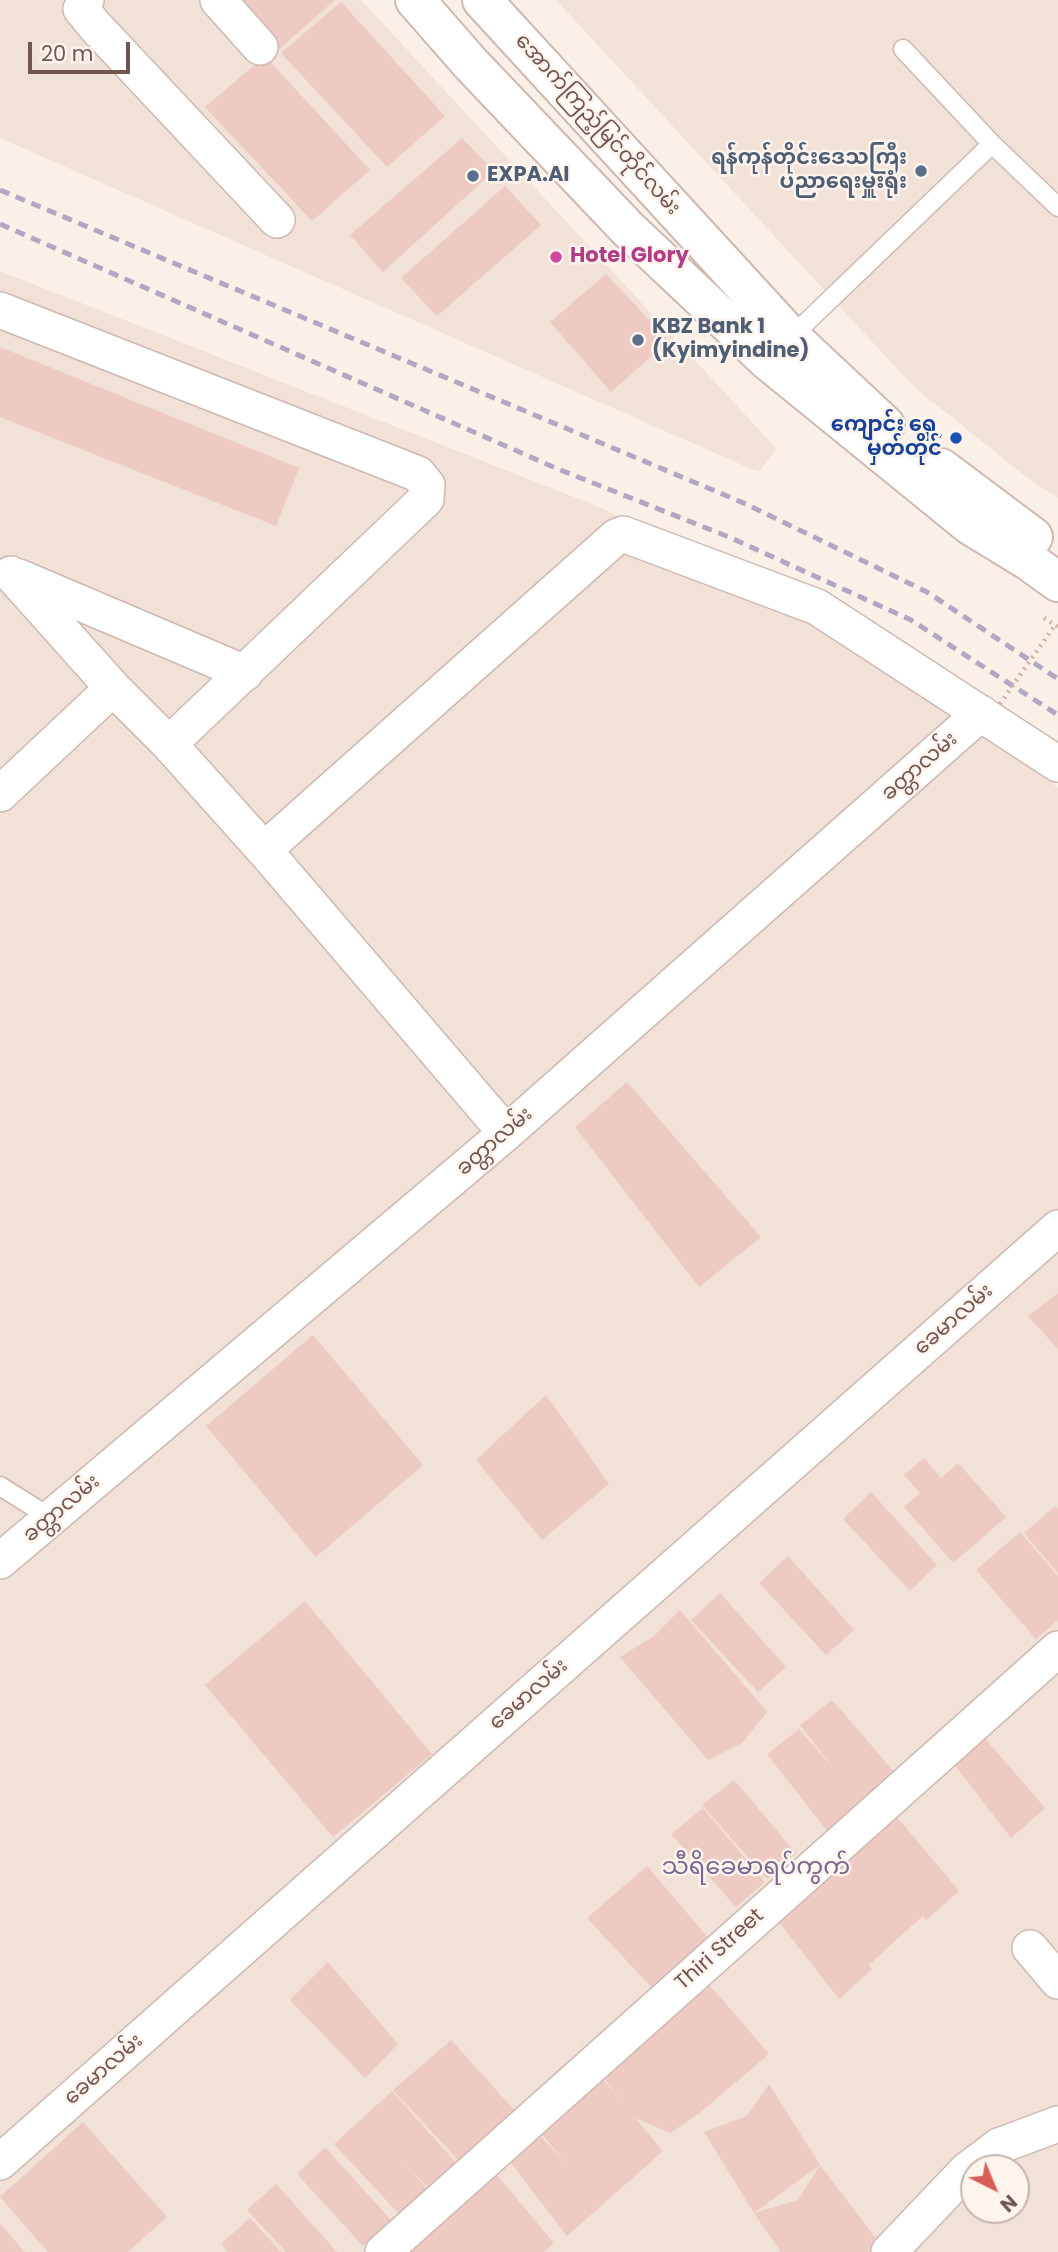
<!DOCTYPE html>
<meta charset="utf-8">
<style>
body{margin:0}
#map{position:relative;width:1058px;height:2252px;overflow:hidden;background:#faf0e8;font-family:Poppins,sans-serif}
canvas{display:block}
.north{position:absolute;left:960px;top:2154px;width:70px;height:70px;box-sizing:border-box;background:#fdf4ee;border:2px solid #c5b4ae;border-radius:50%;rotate:137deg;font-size:19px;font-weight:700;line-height:28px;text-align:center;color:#72554e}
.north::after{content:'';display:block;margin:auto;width:24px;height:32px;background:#d85f59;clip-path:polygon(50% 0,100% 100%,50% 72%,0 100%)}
.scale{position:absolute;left:28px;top:42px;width:102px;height:32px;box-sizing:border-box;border:4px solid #72554e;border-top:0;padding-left:9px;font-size:21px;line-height:24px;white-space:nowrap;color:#72554e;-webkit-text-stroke:5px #fdf4ee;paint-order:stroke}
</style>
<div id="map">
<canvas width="1058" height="2252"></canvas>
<div class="north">N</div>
<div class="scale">20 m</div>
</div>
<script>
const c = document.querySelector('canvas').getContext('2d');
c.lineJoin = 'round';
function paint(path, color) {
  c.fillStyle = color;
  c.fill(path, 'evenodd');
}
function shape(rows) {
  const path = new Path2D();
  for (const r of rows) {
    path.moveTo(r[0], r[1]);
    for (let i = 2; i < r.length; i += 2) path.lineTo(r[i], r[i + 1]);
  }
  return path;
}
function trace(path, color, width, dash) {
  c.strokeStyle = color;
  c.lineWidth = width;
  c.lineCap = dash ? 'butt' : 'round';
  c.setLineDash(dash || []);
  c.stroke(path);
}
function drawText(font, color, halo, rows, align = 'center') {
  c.font = font + ' Poppins,"Noto Sans Myanmar",sans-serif';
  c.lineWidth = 5;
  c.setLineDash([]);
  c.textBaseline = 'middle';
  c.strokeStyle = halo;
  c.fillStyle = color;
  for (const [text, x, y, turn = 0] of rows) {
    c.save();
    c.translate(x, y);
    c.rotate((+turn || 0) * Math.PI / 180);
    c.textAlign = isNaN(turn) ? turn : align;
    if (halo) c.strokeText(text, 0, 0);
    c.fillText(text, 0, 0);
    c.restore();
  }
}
paint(shape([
 [0,0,361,0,777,449,758,472,0,138],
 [556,0,1058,0,1058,498,1030,480,913,386],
 [0,271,602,508,825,627,1004,739,1058,788,1058,2252,0,2252],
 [974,2168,1016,2168,1016,2210,974,2210]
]), '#f1e1d7');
paint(shape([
 [233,0,335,0,279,49],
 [341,2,445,116,387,167,281,53],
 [265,56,370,170,312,221,205,107],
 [462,138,494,171,383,272,350,235],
 [505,186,541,225,437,316,401,278],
 [606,274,669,341,611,392,550,322],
 [0,347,299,468,276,526,0,417],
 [627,1082,761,1237,699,1287,575,1127],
 [1058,1293,1058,1349,1028,1316],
 [313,1335,423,1465,316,1557,206,1426],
 [546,1395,609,1484,542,1540,476,1460],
 [924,1458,941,1478,958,1463,1006,1517,953,1563,904,1507,920,1493,904,1475],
 [871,1492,937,1565,910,1591,843,1519],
 [1055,1506,1058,1509,1058,1573,1024,1533],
 [1020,1532,1058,1576,1058,1620,1036,1639,976,1570],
 [788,1556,854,1630,826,1655,759,1583],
 [720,1593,786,1667,758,1692,691,1620],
 [305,1601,432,1754,333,1837,205,1685],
 [680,1610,767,1712,742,1743,708,1760,620,1657,654,1636],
 [832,1700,895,1773,828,1832,767,1754,799,1729,835,1770,800,1725],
 [982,1735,1045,1808,1011,1838,951,1760],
 [734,1780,796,1853,767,1879,702,1805],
 [703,1808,765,1882,736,1907,671,1834],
 [897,1817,959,1891,926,1920,923,1916,897,1939,869,1965,872,1969,839,1999,778,1921,809,1897,804,1891],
 [647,1866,710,1940,654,1990,587,1918],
 [328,1962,398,2044,365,2078,290,2000],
 [706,1981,769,2054,701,2112,670,2133,635,2118,663,2151,567,2236,507,2158,538,2133,566,2164,539,2130,601,2077,621,2100,603,2077],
 [451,2040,517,2113,460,2162,393,2090],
 [769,2084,820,2165,880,2244,872,2252,781,2252,754,2213,798,2200,820,2165,754,2213,704,2132,747,2116],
 [392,2091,457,2164,430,2190,400,2158,428,2190,400,2215,334,2144],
 [83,2122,167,2217,128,2252,48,2252,0,2197],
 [325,2147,391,2220,363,2246,297,2174],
 [495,2173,554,2243,544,2252,403,2252],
 [276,2184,337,2252,286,2252,247,2210],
 [250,2218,281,2252,228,2252,221,2244],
 [0,2224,25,2252,0,2252]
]), '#edcbc2');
const lane = shape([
 [903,49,992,144,1058,207],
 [790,338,992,144],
 [0,1486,51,1518]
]);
const street = shape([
 [86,0,81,9,95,26,277,220],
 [218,0,260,47],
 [0,310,418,474,427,485,426,499,169,744],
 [11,574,113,688,169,744,264,850,506,1133],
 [19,577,245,673],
 [0,794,113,688],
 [264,850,616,537,623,534,817,607,1058,764],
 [0,1561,506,1133,981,713],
 [1030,1948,1058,1981],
 [0,2162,1058,1228],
 [383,2252,1058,1649],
 [889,2252,966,2171,999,2146,1058,2124]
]);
const secondary = shape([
 [415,0,471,64,628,229,767,360,970,525,1029,561,1058,582],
 [482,0,791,337,885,425],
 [941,468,1033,537]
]);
trace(lane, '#cdb9b2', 21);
trace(street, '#cdb9b2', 38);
trace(secondary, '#d0b8b0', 42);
trace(shape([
 [1044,618,1058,627]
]), '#d2afa5', 4.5, [2, 5]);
trace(lane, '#fff', 18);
trace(street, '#fff', 35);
trace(secondary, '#fff', 38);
trace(shape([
 [0,190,746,504,927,592,1058,679],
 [0,224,558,469,729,537,911,620,1058,715]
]), '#b1a7c3', 5, [10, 7]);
trace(shape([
 [1000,704,1055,625]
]), '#d2afa5', 4.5, [2, 5]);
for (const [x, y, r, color] of [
 [921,171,7,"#5c6f8a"],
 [473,176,7,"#5c6f8a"],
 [556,257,7,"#d1479c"],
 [638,340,7,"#5c6f8a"],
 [956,438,7,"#1a4fb4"]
]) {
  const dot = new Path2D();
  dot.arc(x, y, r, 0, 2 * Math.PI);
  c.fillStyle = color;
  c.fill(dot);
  trace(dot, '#fdf4ee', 2.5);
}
drawText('21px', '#72554e', '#fdf4ee', [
 ["အောက်ကြည့်မြင်တိုင်လမ်း",597,125,48],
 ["ခတ္တာလမ်း",920,767,-41],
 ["ခတ္တာလမ်း",495,1142,-41],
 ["ခေမာလမ်း",954,1320,-41],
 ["ခတ္တာလမ်း",62,1509,-40],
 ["ခေမာလမ်း",529,1695,-41],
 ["Thiri Street",720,1950,-42],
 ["ခေမာလမ်း",104,2070,-41]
]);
drawText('bold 21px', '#4e5e75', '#fdf4ee', [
 ["ရန်ကုန်တိုင်းဒေသကြီး",907,159,"right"],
 ["ပညာရေးမှူးရုံး",907,183,"right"],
 ["EXPA.AI",487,176],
 ["KBZ Bank 1",652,328],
 ["(Kyimyindine)",652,352]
], 'left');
drawText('bold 21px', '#b23c85', '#fdf4ee', [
 ["Hotel Glory",570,257]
], 'left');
drawText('bold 21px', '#164399', '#fdf4ee', [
 ["ကျောင်း ရှေ့",942,426],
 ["မှတ်တိုင်",942,450]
], 'right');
drawText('24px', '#7a668e', '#fdf4ee', [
 ["သီရိခေမာရပ်ကွက်",756,1868]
]);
</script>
